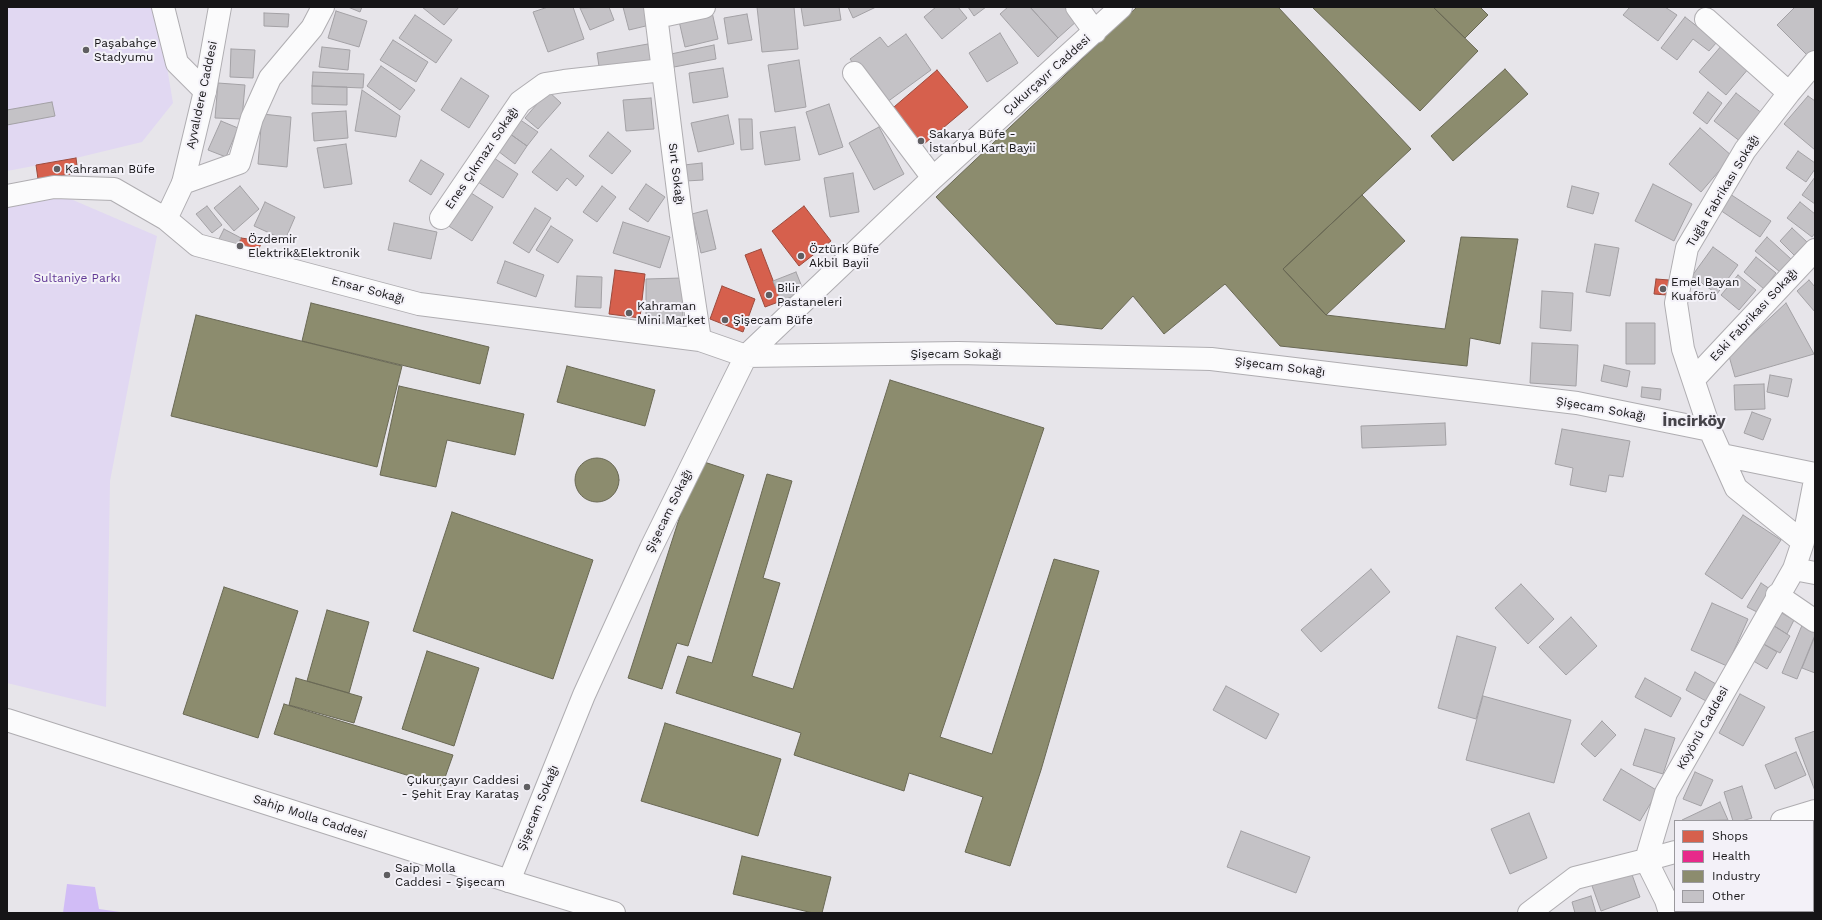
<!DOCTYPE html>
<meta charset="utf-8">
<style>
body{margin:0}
#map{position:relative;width:1822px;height:920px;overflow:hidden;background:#e7e5ea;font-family:"Work Sans",sans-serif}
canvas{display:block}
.frame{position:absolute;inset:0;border:8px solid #161517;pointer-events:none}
.legend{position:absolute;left:1674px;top:820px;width:140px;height:92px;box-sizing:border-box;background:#f3f1f8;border:1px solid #9b999e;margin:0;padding:5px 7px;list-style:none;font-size:12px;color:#161517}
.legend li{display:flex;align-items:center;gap:8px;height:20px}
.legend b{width:20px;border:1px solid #9b999e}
</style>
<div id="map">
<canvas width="1822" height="920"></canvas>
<div class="frame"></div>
<ul class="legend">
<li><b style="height:11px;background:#d6604d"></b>Shops</li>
<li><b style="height:11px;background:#e7298a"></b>Health</li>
<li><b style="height:11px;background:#8c8c6e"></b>Industry</li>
<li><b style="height:11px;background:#c4c2c6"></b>Other</li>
</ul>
</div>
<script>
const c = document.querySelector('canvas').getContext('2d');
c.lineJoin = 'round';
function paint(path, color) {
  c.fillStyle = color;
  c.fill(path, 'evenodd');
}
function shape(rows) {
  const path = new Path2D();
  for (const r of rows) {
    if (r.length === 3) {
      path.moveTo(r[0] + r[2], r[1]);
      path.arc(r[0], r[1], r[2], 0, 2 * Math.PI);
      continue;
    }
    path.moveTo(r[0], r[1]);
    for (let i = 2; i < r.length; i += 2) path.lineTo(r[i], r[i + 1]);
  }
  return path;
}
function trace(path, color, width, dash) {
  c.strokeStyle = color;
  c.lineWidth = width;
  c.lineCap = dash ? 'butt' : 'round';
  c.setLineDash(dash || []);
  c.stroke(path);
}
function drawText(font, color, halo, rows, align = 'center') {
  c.font = font + ' "Work Sans",sans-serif';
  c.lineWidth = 4;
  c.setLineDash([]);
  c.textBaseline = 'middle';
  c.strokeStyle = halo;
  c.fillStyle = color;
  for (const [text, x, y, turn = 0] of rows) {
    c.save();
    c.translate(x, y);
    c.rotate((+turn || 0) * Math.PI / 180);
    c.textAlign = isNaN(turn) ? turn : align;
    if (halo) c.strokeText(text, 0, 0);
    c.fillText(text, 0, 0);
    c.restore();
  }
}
paint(shape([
 [7,7,157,7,173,103,142,142,76,158,7,171],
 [66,197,157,236,110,481,106,707,7,683,7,206]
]), '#e1d8f2');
paint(shape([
 [67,884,95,887,99,909,127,913,63,913]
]), '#d1bcf6');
const shops = shape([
 [937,70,968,107,918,149,887,113,937,70],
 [76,158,78,173,38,179,36,165,76,158],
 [804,206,831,241,799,266,772,231,804,206],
 [241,238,262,241,258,251,236,247,241,238],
 [761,249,781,301,765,307,745,255,761,249],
 [615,270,645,274,640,318,609,314,615,270],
 [1656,279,1669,280,1667,295,1654,294,1656,279],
 [722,286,755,299,743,332,710,319,722,286]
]);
paint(shops, '#d6604d');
trace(shops, '#9c4a3d', 1);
const health = shape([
 [1813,858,1815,859,1815,913,1764,913,1765,911,1813,911,1813,858]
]);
paint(health, '#e7298a');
trace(health, '#a82368', 1);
const industry = shape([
 [1137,7,1278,7,1411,149,1283,269,1326,315,1445,329,1461,237,1518,239,1500,344,1470,338,1467,366,1280,346,1225,284,1164,334,1133,296,1102,329,1056,324,936,197,1137,7],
 [1312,7,1433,7,1478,51,1420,111,1312,7],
 [1433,7,1480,7,1488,15,1465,38,1433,7],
 [1505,69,1528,94,1453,161,1431,136,1505,69],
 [1362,195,1405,241,1326,315,1283,269,1362,195],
 [311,303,489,347,480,384,302,341,311,303],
 [196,315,402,366,377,467,171,416,196,315],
 [567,366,655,390,645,426,557,402,567,366],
 [890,380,1044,428,940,737,992,754,1054,559,1099,571,1041,770,1010,866,965,852,983,797,909,773,904,791,794,755,801,733,676,693,688,656,712,663,767,474,792,481,763,578,780,583,752,676,793,689,890,380],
 [399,386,524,414,515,455,447,440,436,487,380,475,399,386],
 [597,480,22],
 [698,460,744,475,688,646,677,643,662,689,628,678,698,460],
 [452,512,593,560,553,679,413,631,452,512],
 [224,587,298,611,258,738,183,714,224,587],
 [327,610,369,622,349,693,307,681,327,610],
 [427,651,479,668,454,746,402,729,427,651],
 [296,678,362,697,354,723,289,705,296,678],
 [284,704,453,755,442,786,274,734,284,704],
 [665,723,781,759,758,836,641,801,665,723],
 [742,856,831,877,822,913,813,913,733,894,742,856]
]);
paint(industry, '#8c8c6e');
trace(industry, '#696854', 1);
const building = shape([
 [348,7,362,7,360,12,348,7],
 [422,7,459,7,444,25,422,7],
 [548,7,573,7,584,39,548,52,533,12,548,7],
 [609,7,614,20,590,30,580,8,609,7],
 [623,7,649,7,654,24,629,30,623,7],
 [757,7,794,7,798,49,762,52,757,7],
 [801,7,839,7,841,20,804,26,801,7],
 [848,7,876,7,853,18,848,7],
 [936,7,958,7,967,18,942,39,924,17,936,7],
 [968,7,986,7,974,16,968,7],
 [1008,7,1030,7,1058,38,1038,57,1000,14,1008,7],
 [1030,7,1065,7,1078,20,1058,38,1030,7],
 [1630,7,1665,7,1677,15,1658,41,1623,15,1630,7],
 [1795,7,1815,7,1815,50,1809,57,1777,25,1795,7],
 [336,11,367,21,359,47,328,38,336,11],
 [712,12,718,39,685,47,679,21,712,12],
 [264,13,289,14,288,27,264,26,264,13],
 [747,14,752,40,728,44,724,18,747,14],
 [415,15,452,40,436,63,399,38,415,15],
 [1685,17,1717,42,1709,51,1693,39,1677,60,1661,48,1685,17],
 [1000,33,1018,63,987,82,969,53,1000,33],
 [906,34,931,70,883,105,850,59,880,37,888,47,906,34],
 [393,40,428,62,416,82,380,60,393,40],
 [648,44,652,64,600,73,597,53,648,44],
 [714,45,716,59,674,67,671,54,714,45],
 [1722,45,1749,68,1726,95,1699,72,1722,45],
 [322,47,350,50,348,70,319,67,322,47],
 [231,49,255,50,253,78,230,77,231,49],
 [799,60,806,107,775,112,768,65,799,60],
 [381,66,415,90,400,110,367,86,381,66],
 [723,68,728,97,693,103,689,73,723,68],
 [313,72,364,74,363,88,312,86,313,72],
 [461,78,489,96,469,128,441,110,461,78],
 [218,83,245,85,242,119,215,118,218,83],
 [312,86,347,87,347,105,312,104,312,86],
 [362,90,400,116,396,137,355,131,362,90],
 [548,91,561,103,538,129,525,118,548,91],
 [1708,92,1722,103,1707,124,1693,113,1708,92],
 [1736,93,1763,114,1741,142,1714,121,1736,93],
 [1808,96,1815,101,1815,150,1784,124,1808,96],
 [651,98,654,129,626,131,623,100,651,98],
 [52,102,55,116,7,125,7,110,52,102],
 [829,104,843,147,819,155,806,112,829,104],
 [346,111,348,138,314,141,312,113,346,111],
 [262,114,291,117,287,167,258,164,262,114],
 [728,115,734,144,698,152,691,123,728,115],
 [516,117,538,132,527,146,506,131,516,117],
 [739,119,752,119,753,149,741,150,739,119],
 [221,121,238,128,226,157,208,150,221,121],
 [795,127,800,160,765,165,760,132,795,127],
 [879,127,904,174,874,190,849,143,879,127],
 [1700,128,1732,156,1701,192,1669,164,1700,128],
 [506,131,527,146,515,164,494,148,506,131],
 [608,132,631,151,612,174,589,156,608,132],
 [346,144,352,184,324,188,317,148,346,144],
 [551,149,584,176,576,186,567,178,557,191,532,172,551,149],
 [1798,151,1815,163,1815,169,1806,182,1786,168,1798,151],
 [494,158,518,174,503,198,478,182,494,158],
 [421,160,444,174,431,195,409,181,421,160],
 [702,163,703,180,686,181,684,165,702,163],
 [853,173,859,212,830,217,824,178,853,173],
 [1815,177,1815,204,1802,195,1815,177],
 [646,184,665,197,648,222,629,209,646,184],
 [1653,184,1692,204,1674,241,1635,221,1653,184],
 [240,186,259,209,234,231,214,208,240,186],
 [602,186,616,197,597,222,583,212,602,186],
 [1572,186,1599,193,1593,214,1567,207,1572,186],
 [468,191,493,207,472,241,447,225,468,191],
 [1730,194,1771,221,1760,237,1720,210,1730,194],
 [265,202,295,217,285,240,254,226,265,202],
 [1800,202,1815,214,1815,233,1812,237,1787,218,1800,202],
 [207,206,222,225,212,233,196,214,207,206],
 [535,208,551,218,529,253,513,243,535,208],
 [707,210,716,249,701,253,692,214,707,210],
 [623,222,670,237,660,268,613,253,623,222],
 [394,223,437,232,431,259,388,250,394,223],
 [551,226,573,240,558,263,536,250,551,226],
 [1792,228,1807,242,1794,255,1780,241,1792,228],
 [224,229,241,238,236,247,219,239,224,229],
 [1767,237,1791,259,1780,272,1755,251,1767,237],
 [1595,244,1619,248,1610,296,1586,292,1595,244],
 [1713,247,1738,265,1717,294,1692,276,1713,247],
 [1756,257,1776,273,1764,289,1744,272,1756,257],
 [505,261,544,275,536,297,497,283,505,261],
 [796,272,804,292,781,301,773,281,796,272],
 [1738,275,1756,290,1739,310,1721,295,1738,275],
 [577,276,602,277,601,308,575,307,577,276],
 [682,278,683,322,646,323,646,279,682,278],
 [1809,280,1815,287,1815,312,1797,291,1809,280],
 [1542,291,1573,293,1571,331,1540,328,1542,291],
 [1786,303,1814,354,1735,377,1729,356,1786,303],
 [1626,323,1655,323,1655,364,1626,364,1626,323],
 [1532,343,1578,345,1576,386,1530,383,1532,343],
 [1604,365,1630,371,1627,387,1601,381,1604,365],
 [1770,375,1792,379,1788,397,1767,392,1770,375],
 [1764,384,1765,409,1735,410,1734,385,1764,384],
 [1642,387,1661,389,1660,400,1641,397,1642,387],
 [1752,412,1771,419,1763,440,1744,433,1752,412],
 [1445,423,1446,445,1362,448,1361,426,1445,423],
 [1562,429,1630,441,1623,477,1609,475,1606,492,1570,485,1573,468,1555,464,1562,429],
 [1743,515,1781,540,1742,599,1705,574,1743,515],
 [1371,569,1390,592,1321,652,1301,630,1371,569],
 [1761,583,1770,589,1757,612,1747,607,1761,583],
 [1521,584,1554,619,1528,644,1495,608,1521,584],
 [1712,603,1748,619,1727,666,1691,650,1712,603],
 [1778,611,1794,620,1787,634,1771,624,1778,611],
 [1571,617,1597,646,1566,675,1539,647,1571,617],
 [1803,623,1815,628,1815,635,1797,679,1782,673,1803,623],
 [1771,624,1790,636,1780,653,1760,642,1771,624],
 [1457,636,1496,647,1476,719,1438,708,1457,636],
 [1815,636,1815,673,1802,668,1815,636],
 [1760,642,1777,652,1767,669,1750,659,1760,642],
 [1695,672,1716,684,1706,701,1686,690,1695,672],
 [1645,678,1681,698,1671,717,1635,697,1645,678],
 [1226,686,1279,714,1266,739,1213,710,1226,686],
 [1740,694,1765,707,1743,746,1719,733,1740,694],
 [1483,696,1571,720,1554,783,1466,760,1483,696],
 [1602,721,1616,735,1595,757,1581,744,1602,721],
 [1645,729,1675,738,1663,774,1633,765,1645,729],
 [1815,731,1815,791,1795,738,1815,731],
 [1796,752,1806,775,1775,789,1765,765,1796,752],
 [1621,769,1658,791,1640,821,1603,800,1621,769],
 [1695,772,1713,780,1701,806,1683,799,1695,772],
 [1742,786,1752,818,1742,821,1733,821,1724,792,1742,786],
 [1720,802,1728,820,1682,821,1682,820,1720,802],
 [1529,813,1547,858,1510,874,1491,829,1529,813],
 [1241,831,1310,857,1296,893,1227,867,1241,831],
 [1630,869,1640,897,1601,911,1591,883,1630,869],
 [1591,896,1596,913,1575,913,1572,902,1591,896]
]);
paint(building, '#c4c2c6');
trace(building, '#a3a1a5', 1);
const minor = shape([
 [163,7,177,63,205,91],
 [655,7,681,215,700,340],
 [1077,7,1095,32],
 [657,17,704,7],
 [1706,19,1789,93],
 [854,73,933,178],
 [7,196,54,187,114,189,166,219,197,245,419,304,700,340,746,356,958,353,1211,359,1577,403,1710,430],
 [441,218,520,102,545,84,564,81,663,70],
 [166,219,183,183,239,163,252,118,270,78,312,28,323,7],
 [1694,379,1815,250],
 [1722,455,1815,474],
 [1803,542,1736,488,1710,430,1683,349,1676,303,1687,248,1745,150,1789,93,1815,62],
 [1794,569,1815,573],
 [1777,595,1815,621],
 [1782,821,1815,811],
 [509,881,584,695,651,548,746,356,933,178,1121,7],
 [1529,913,1575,878,1646,860,1666,793,1794,569,1803,542,1815,480],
 [1670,913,1666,900,1646,860,1675,852]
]);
const tertiary = shape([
 [183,183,205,91,220,7]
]);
const primary = shape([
 [7,720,509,881,614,913]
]);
trace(minor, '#afadb1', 24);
trace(tertiary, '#afadb1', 24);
trace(primary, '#afadb1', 24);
trace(minor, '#fbfbfc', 22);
trace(tertiary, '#fbfbfc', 22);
trace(primary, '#fbfbfc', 22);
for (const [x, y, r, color] of [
 [86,50,4,"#5f5e61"],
 [921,141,4,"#5f5e61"],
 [57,169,4,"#5f5e61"],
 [240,246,4,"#5f5e61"],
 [801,256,4,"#5f5e61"],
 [1663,289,4,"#5f5e61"],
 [769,295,4,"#5f5e61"],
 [629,313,4,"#5f5e61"],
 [725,320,4,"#5f5e61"],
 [527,787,4,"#5f5e61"],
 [387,875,4,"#5f5e61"]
]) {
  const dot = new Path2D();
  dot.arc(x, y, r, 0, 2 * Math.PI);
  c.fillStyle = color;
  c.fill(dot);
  trace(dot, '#f3f1f8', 1.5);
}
drawText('12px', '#161517', '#f3f1f8', [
 ["Paşabahçe",94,43],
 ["Stadyumu",94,57],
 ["Sakarya Büfe -",929,134],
 ["İstanbul Kart Bayii",929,148],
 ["Kahraman Büfe",65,169],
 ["Özdemir",248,239],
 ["Elektrik&Elektronik",248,253],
 ["Öztürk Büfe",809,249],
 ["Akbil Bayii",809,263],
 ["Emel Bayan",1671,282],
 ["Kuaförü",1671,296],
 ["Bilir",777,288],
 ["Pastaneleri",777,302],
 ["Kahraman",637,306],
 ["Mini Market",637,320],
 ["Şişecam Büfe",733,320],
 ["Çukurçayır Caddesi",519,780,"right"],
 ["- Şehit Eray Karataş",519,794,"right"],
 ["Saip Molla",395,868],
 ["Caddesi - Şişecam",395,882]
], 'left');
drawText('12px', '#161517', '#f3f1f8', [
 ["Çukurçayır Caddesi",1047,75,-42],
 ["Ayvalıdere Caddesi",202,95,-78],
 ["Enes Çıkmazı Sokağı",482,158,-56],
 ["Sırt Sokağı",676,174,83],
 ["Tuğla Fabrikası Sokağı",1723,191,-59],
 ["Ensar Sokağı",368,290,15],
 ["Eski Fabrikası Sokağı",1754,315,-47],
 ["Şişecam Sokağı",956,354],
 ["Şişecam Sokağı",1280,367,7],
 ["Şişecam Sokağı",1601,409,10],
 ["Şişecam Sokağı",669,511,-64],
 ["Köyönü Caddesi",1703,728,-61],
 ["Şişecam Sokağı",538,808,-68],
 ["Sahip Molla Caddesi",310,817,18]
]);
drawText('12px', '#623996', '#f3f1f8', [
 ["Sultaniye Parkı",77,278]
]);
drawText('bold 16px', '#46444a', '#f3f1f8', [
 ["İncirköy",1694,421]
]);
</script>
